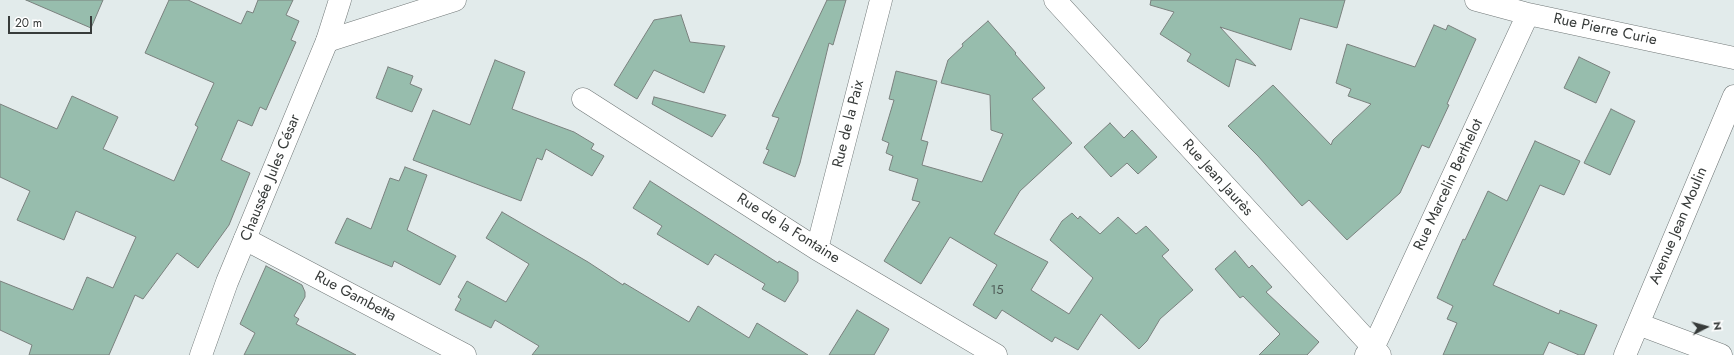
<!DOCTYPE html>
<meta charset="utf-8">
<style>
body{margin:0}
#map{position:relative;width:1734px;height:355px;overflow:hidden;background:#e2ebeb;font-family:Jost,sans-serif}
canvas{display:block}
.north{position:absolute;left:1686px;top:307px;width:40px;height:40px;-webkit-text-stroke:3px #fff;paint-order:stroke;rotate:84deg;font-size:11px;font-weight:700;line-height:16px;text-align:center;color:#373b3a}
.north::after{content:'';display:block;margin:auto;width:14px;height:18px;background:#373b3a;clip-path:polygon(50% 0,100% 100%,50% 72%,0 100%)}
.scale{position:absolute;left:8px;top:16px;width:84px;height:18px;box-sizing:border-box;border:2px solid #373b3a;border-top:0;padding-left:5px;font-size:12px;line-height:14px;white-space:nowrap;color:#373b3a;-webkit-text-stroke:3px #fff;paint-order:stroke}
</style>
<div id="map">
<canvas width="1734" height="355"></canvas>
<div class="north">N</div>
<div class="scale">20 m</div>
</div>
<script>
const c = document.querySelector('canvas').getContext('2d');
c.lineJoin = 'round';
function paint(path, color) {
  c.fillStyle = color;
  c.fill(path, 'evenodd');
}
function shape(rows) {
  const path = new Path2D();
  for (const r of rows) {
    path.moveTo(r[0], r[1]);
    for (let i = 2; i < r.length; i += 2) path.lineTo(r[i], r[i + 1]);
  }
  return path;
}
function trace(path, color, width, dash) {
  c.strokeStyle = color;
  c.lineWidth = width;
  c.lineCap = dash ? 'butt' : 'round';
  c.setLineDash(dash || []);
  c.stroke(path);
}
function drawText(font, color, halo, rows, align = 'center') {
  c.font = font + ' Jost,sans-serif';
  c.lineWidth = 3.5;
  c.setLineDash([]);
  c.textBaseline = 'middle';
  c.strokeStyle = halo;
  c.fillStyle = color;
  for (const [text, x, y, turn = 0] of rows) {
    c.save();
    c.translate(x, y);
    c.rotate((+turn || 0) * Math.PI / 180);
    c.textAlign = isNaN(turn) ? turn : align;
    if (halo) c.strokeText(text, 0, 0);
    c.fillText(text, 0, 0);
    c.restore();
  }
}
const building = shape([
 [26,0,103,0,91,28,26,0],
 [169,0,188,0,241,24,247,11,253,13,258,0,293,0,286,15,299,21,291,40,296,42,266,110,260,107,252,126,238,120,221,160,250,173,229,225,198,268,177,253,143,299,135,295,109,355,29,355,32,345,0,330,0,281,73,310,87,277,113,288,136,237,76,211,64,240,17,220,30,191,0,177,0,104,57,129,72,96,118,117,103,149,174,181,198,127,195,125,214,83,145,53,169,0],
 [827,0,846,0,833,45,829,43,800,163,795,177,763,163,769,150,766,149,779,118,772,116,827,0],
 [1151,0,1345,0,1337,28,1300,18,1291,50,1220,27,1256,66,1236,59,1229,87,1187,61,1191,54,1160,34,1174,12,1150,5,1151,0],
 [681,15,690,42,725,46,704,93,654,70,637,99,614,85,654,20,681,15],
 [988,21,1016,53,1015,54,1045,88,1032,99,1072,143,1020,191,994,234,1048,262,1031,290,1069,314,1093,278,1050,240,1062,221,1072,213,1078,219,1080,216,1100,234,1118,217,1136,234,1146,226,1169,250,1162,256,1193,290,1160,319,1147,341,1139,349,1101,314,1078,350,1055,337,1052,342,1002,310,996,319,973,305,997,265,950,237,921,284,884,261,920,202,912,200,918,179,889,170,893,156,886,153,889,143,882,140,894,100,889,99,896,71,937,81,921,140,928,142,922,165,982,182,1003,134,991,130,990,95,941,83,948,60,963,46,962,44,988,21],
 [1434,25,1446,30,1448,25,1476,39,1447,104,1449,105,1429,148,1422,145,1400,193,1347,240,1309,200,1302,206,1258,156,1228,126,1273,85,1331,145,1333,140,1371,104,1348,96,1351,89,1336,83,1347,44,1415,67,1434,25],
 [1579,57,1610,72,1596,103,1564,88,1579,57],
 [495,60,525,72,512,109,574,132,594,144,591,149,604,156,592,176,546,149,542,160,537,158,521,201,413,160,433,110,470,125,495,60],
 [388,67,413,76,410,84,422,89,412,112,376,98,388,67],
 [654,97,726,115,712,137,652,104,654,97],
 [1611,109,1635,121,1610,175,1584,163,1611,109],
 [1110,123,1124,138,1132,130,1157,157,1138,174,1127,163,1111,177,1084,147,1110,123],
 [1535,141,1580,161,1564,195,1540,185,1493,285,1559,314,1560,310,1597,325,1584,355,1579,355,1549,342,1543,355,1443,355,1457,323,1447,319,1453,306,1437,298,1463,239,1465,240,1488,191,1507,201,1535,141],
 [405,167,427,175,407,230,456,256,440,285,394,261,392,267,335,243,347,218,371,229,390,178,399,181,405,167],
 [650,181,778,263,779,261,798,272,798,281,785,302,762,289,765,284,715,254,708,265,657,234,662,226,633,208,650,181],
 [502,212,588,262,623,285,624,283,689,322,698,306,749,338,757,323,808,355,532,355,539,346,495,320,491,328,455,310,461,299,458,297,467,281,506,302,529,264,486,238,502,212],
 [1235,251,1249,268,1252,265,1272,287,1266,292,1319,342,1307,355,1259,355,1280,334,1243,296,1240,298,1215,269,1235,251],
 [266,266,302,285,305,292,305,297,294,316,299,319,296,324,356,355,244,355,255,333,240,324,266,266],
 [857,310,889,329,874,355,829,355,857,310]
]);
paint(building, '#97bdad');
trace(building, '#7a817e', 1);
const minor = shape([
 [1055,0,1380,355],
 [1476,0,1528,14,1734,58],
 [327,41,455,0],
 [583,99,817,249,996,355],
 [245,239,465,355],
 [817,249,881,0],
 [1638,324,1721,355],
 [1366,355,1373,348,1383,327,1528,14],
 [1625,355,1734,96]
]);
const tertiary = shape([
 [201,355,227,282,327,41,340,0]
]);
trace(minor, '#717878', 23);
trace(tertiary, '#717878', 23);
trace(minor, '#fff', 22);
trace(tertiary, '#fff', 22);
drawText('13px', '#4f5c57', null, [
 ["15",997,291]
]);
drawText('15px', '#373b3a', '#fff', [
 ["Rue Pierre Curie",1605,30,12],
 ["Rue de la Paix",849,124,-76],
 ["Chaussée Jules César",271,178,-68],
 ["Rue Jean Jaurès",1217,178,48],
 ["Rue Marcelin Berthelot",1449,185,-65],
 ["Avenue Jean Moulin",1679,226,-67],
 ["Rue de la Fontaine",788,229,32],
 ["Rue Gambetta",355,297,28]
]);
</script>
